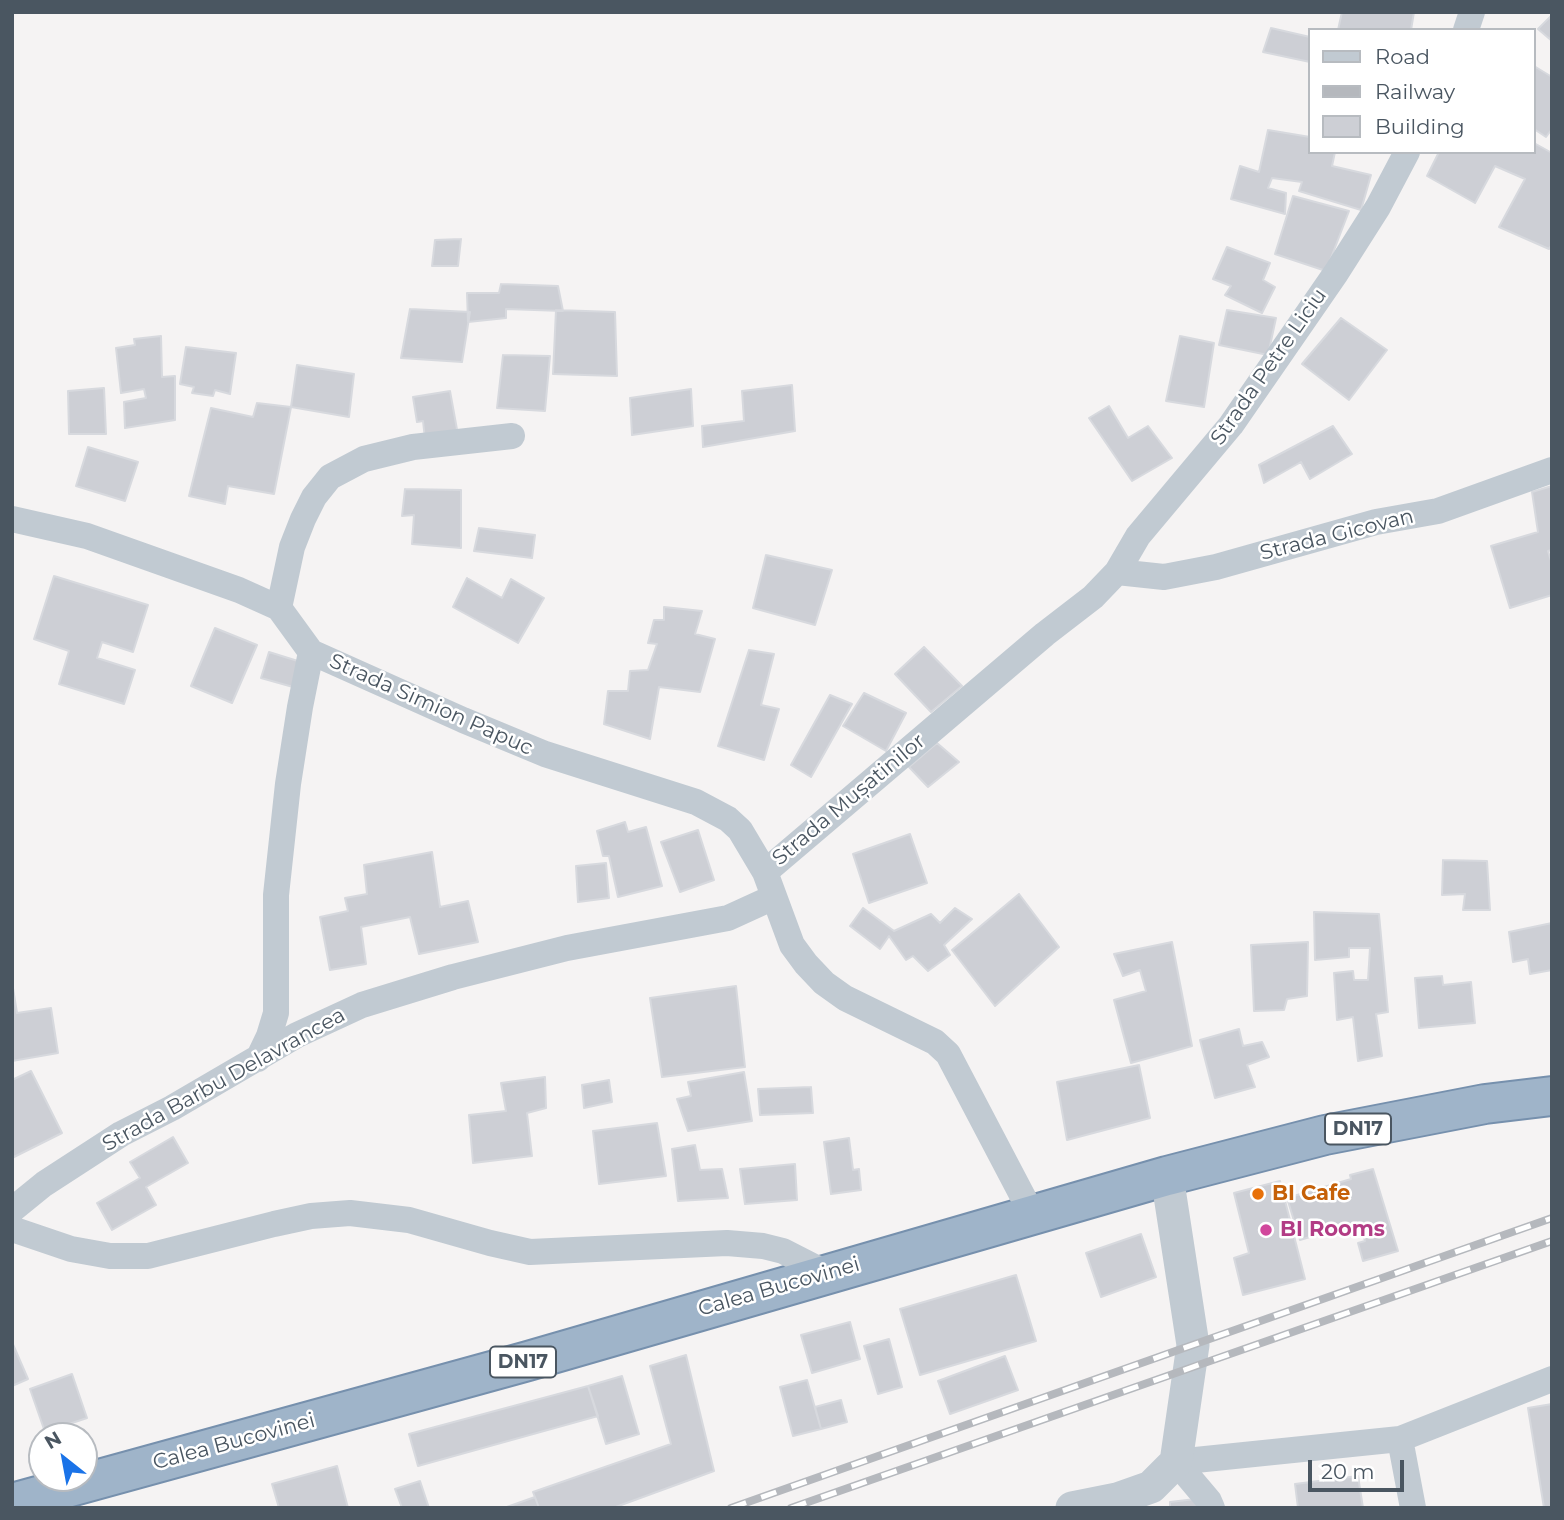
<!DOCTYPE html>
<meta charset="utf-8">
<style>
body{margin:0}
#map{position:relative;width:1564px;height:1520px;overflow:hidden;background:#f5f3f3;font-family:Montserrat,sans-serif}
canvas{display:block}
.frame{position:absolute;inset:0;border:14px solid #4a5661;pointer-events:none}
.legend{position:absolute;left:1308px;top:28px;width:228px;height:126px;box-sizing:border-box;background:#fff;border:2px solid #b7bbc0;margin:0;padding:9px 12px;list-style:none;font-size:21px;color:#4a5661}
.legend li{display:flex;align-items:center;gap:14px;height:35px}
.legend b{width:35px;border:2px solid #b7bbc0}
.north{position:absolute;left:28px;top:1422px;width:70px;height:70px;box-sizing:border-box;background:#fff;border:2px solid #b7bbc0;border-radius:50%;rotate:329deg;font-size:19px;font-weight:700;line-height:28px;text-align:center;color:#4a5661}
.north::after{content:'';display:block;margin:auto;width:24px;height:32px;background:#1a73e8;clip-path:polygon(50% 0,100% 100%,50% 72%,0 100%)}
.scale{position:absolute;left:1308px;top:1460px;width:96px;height:32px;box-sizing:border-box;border:4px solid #4a5661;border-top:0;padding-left:9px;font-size:21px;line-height:24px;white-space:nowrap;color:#4a5661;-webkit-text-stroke:5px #fff;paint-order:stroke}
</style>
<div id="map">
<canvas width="1564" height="1520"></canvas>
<div class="frame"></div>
<ul class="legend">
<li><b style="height:9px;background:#c1cad2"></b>Road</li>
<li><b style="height:9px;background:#b5b8bd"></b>Railway</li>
<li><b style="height:19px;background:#cdcfd5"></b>Building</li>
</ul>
<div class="north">N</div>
<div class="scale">20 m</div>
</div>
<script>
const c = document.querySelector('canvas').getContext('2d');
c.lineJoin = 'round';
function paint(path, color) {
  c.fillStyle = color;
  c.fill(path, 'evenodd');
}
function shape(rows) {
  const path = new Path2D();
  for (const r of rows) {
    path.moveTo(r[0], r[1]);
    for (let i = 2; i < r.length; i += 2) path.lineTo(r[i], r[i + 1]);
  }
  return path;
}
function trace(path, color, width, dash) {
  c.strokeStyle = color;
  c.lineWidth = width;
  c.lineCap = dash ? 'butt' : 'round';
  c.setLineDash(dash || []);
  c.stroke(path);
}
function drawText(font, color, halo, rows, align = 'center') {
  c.font = font + ' Montserrat,sans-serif';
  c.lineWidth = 5;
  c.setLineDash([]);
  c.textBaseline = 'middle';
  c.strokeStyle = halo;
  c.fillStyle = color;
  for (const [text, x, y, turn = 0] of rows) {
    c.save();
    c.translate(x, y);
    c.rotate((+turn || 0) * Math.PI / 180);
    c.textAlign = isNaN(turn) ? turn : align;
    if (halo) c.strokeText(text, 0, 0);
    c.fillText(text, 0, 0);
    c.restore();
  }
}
const building = shape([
 [1342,12,1414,12,1411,30,1338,30,1342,12],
 [1552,15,1552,41,1538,29,1552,15],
 [1271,28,1310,37,1310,62,1263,52,1271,28],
 [1534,66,1552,77,1552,129,1546,137,1534,129,1534,66],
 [1268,130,1310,137,1310,152,1335,152,1332,166,1371,175,1361,210,1299,191,1302,182,1272,178,1268,188,1286,193,1285,214,1231,199,1240,166,1259,172,1268,130],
 [1534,143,1552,153,1552,244,1549,249,1499,227,1525,179,1495,166,1475,203,1427,176,1439,152,1534,152,1534,143],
 [1293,196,1349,211,1326,271,1275,254,1293,196],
 [461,239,458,266,432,266,435,240,461,239],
 [1227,247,1270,263,1263,280,1275,287,1262,313,1225,295,1231,286,1213,279,1227,247],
 [501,284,558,286,563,311,506,309,506,318,468,322,467,293,499,293,501,284],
 [410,309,470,312,462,362,401,358,410,309],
 [556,310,615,312,617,376,553,374,556,310],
 [1227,310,1276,318,1268,355,1219,345,1227,310],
 [1341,318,1387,350,1349,400,1302,364,1341,318],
 [161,336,162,377,175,376,175,420,125,428,124,402,146,398,144,389,121,393,116,348,135,345,134,339,161,336],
 [1180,336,1214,343,1204,407,1166,401,1180,336],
 [186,347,236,353,230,394,215,390,213,396,192,393,194,387,180,384,186,347],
 [503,355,550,356,545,411,497,408,503,355],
 [297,365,354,374,349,417,291,407,297,365],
 [792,385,795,431,703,447,702,426,744,421,742,391,792,385],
 [104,388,106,434,69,434,68,391,104,388],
 [691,389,693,426,632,435,630,398,691,389],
 [450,391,458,435,425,439,423,421,417,422,413,397,450,391],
 [257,403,291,407,274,494,228,486,225,504,189,496,211,408,253,417,257,403],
 [1109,406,1128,438,1148,426,1172,458,1132,481,1089,418,1109,406],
 [1333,426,1352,454,1310,479,1301,462,1264,483,1259,465,1333,426],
 [88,447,138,462,125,501,76,486,88,447],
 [1552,486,1552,550,1548,551,1552,564,1552,595,1510,608,1491,546,1538,532,1532,492,1552,486],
 [405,489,461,490,461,548,412,544,414,515,402,516,405,489],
 [479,528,535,535,532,558,474,551,479,528],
 [766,555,832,570,815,625,753,608,766,555],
 [54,576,148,605,133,652,102,642,97,658,135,670,124,704,59,684,69,651,34,639,54,576],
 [467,578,502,598,511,579,544,598,518,643,453,607,467,578],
 [664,607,702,611,695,634,715,639,700,692,659,687,650,739,604,724,608,691,628,691,630,671,648,670,657,644,648,643,654,620,664,620,664,607],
 [215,628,257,645,232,703,191,686,215,628],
 [924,647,962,686,931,712,895,674,924,647],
 [749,650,774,654,761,705,779,709,764,760,718,746,749,650],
 [269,652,301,662,293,687,261,678,269,652],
 [864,693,906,713,886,751,843,726,864,693],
 [830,695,852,704,811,777,791,765,830,695],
 [937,743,959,762,928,787,909,767,937,743],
 [625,822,628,832,646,827,662,886,618,897,609,856,603,856,597,831,625,822],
 [698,830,714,880,680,892,661,842,698,830],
 [910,834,927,883,869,903,853,854,910,834],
 [432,852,440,907,468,901,478,942,419,954,410,917,361,927,366,964,330,970,320,917,348,911,345,898,367,894,364,865,432,852],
 [1443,860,1487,861,1490,910,1463,910,1465,894,1442,895,1443,860],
 [606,863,609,898,578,902,576,866,606,863],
 [1019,894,1059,947,995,1006,952,950,1019,894],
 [863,908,894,931,931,914,940,923,955,908,972,919,944,945,950,955,928,971,913,956,906,960,889,936,880,949,850,926,863,908],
 [1314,912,1379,914,1388,1012,1376,1014,1382,1056,1358,1061,1353,1017,1337,1020,1334,973,1353,971,1354,980,1368,980,1370,948,1349,948,1349,957,1315,960,1314,912],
 [1552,923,1552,970,1530,974,1528,959,1513,962,1509,932,1552,923],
 [1172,942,1192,1046,1131,1063,1114,1000,1146,991,1140,970,1123,976,1114,954,1172,942],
 [1308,942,1307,996,1287,999,1284,1010,1254,1011,1251,945,1308,942],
 [1442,976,1443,985,1471,982,1475,1023,1419,1028,1415,978,1442,976],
 [12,982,17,1013,51,1008,58,1053,12,1061,12,982],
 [736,986,745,1067,662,1077,650,998,736,986],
 [1239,1029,1243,1046,1262,1042,1269,1057,1247,1065,1255,1087,1215,1098,1200,1040,1239,1029],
 [1139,1065,1150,1118,1067,1140,1057,1082,1139,1065],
 [31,1071,62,1133,12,1158,12,1080,31,1071],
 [744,1072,752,1121,688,1131,677,1099,691,1096,688,1082,744,1072],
 [545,1077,546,1108,527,1113,532,1156,473,1163,469,1115,506,1111,501,1083,545,1077],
 [609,1080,612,1102,584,1108,582,1085,609,1080],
 [811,1087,813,1113,760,1115,758,1089,811,1087],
 [657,1123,666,1176,599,1184,593,1131,657,1123],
 [173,1137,188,1163,146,1187,156,1205,112,1230,97,1203,140,1178,130,1162,173,1137],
 [849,1138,853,1170,859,1169,861,1190,831,1194,824,1142,849,1138],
 [695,1145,700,1170,722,1169,728,1198,678,1201,672,1149,695,1145],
 [795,1164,797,1200,745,1204,740,1169,795,1164],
 [1373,1169,1398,1251,1363,1261,1358,1243,1365,1241,1359,1222,1300,1240,1287,1198,1351,1179,1350,1175,1373,1169],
 [1280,1181,1305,1279,1243,1295,1234,1258,1249,1253,1234,1193,1280,1181],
 [1141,1234,1156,1277,1101,1297,1086,1253,1141,1234],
 [1016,1275,1036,1341,920,1375,900,1309,1016,1275],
 [850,1322,860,1359,812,1373,801,1335,850,1322],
 [889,1339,902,1387,878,1394,864,1346,889,1339],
 [12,1342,28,1379,12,1386,12,1342],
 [686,1355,714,1471,613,1508,539,1508,533,1492,671,1444,650,1366,686,1355],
 [1005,1356,1018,1390,950,1414,938,1381,1005,1356],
 [72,1374,87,1418,45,1432,30,1389,72,1374],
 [622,1376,639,1434,606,1444,588,1386,622,1376],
 [807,1380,821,1429,793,1436,780,1387,807,1380],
 [588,1386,598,1416,418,1466,409,1434,588,1386],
 [841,1400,847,1422,821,1429,815,1407,841,1400],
 [1552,1404,1552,1508,1544,1508,1528,1408,1552,1404],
 [337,1466,348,1508,279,1508,272,1484,337,1466],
 [1358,1476,1363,1508,1298,1508,1295,1484,1358,1476],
 [420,1481,429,1508,402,1508,395,1489,420,1481],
 [535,1497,539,1508,504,1508,535,1497],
 [1204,1498,1206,1508,1170,1508,1170,1502,1204,1498]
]);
paint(building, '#cdcfd5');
trace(building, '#d7d9de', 2);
const trunk = shape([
 [12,1503,528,1361,1167,1176,1325,1135,1485,1104,1552,1096]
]);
trace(trunk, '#7690ad', 42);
trace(shape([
 [1466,30,1472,12],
 [12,519,87,536,239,590,279,608,311,652,463,720,545,754,696,802,728,819,740,830,765,872,792,945,806,964,824,983,845,998,935,1042,948,1054,1032,1214],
 [1117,572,1164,577,1216,567,1376,522,1438,511,1552,470],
 [279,608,292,547,303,519,314,497,330,477,364,459,413,447,512,436],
 [765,872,1045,634,1093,597,1117,572,1138,536,1231,425,1336,273,1378,207,1407,152],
 [258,1059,269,1036,276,1013,276,895,288,784,300,707,311,652],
 [12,1210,44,1184,121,1134,172,1108,297,1035,362,1005,453,977,567,948,728,918,774,897],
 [12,1229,71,1249,110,1256,148,1256,274,1224,311,1216,350,1213,409,1220,490,1243,530,1252,727,1243,763,1246,783,1251,826,1273],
 [1400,1439,1413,1508],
 [1176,1462,1400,1439,1552,1379],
 [1176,1462,1209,1501,1212,1508]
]), '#c1cad2', 26);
trace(shape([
 [1072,1508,1117,1499,1151,1487,1176,1462,1193,1345,1167,1176]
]), '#c1cad2', 33);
trace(trunk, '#9fb4c9', 38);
const rail = shape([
 [731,1508,1552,1218],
 [791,1508,1552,1241]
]);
trace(rail, '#b5b8bd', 8);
trace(rail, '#fff', 5, [16]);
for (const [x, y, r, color] of [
 [1258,1194,7,"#e8710a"],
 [1266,1230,7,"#d1479c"]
]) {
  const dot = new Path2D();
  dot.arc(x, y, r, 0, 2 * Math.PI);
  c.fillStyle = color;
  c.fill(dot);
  trace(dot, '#fff', 2.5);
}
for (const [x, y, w] of [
 [1358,1129,66],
 [523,1362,66]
]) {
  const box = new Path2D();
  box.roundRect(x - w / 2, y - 15.5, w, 31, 5);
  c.fillStyle = '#fff';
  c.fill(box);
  trace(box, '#4a5661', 2);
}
drawText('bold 19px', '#4a5661', null, [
 ["DN17",1358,1129],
 ["DN17",523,1362]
]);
drawText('21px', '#4a5661', '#fff', [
 ["Strada Petre Liciu",1269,367,-55],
 ["Strada Gicovan",1337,535,-14],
 ["Strada Simion Papuc",431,705,24],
 ["Strada Mușatinilor",849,800,-40],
 ["Strada Barbu Delavrancea",224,1080,-29],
 ["Calea Bucovinei",779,1287,-16],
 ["Calea Bucovinei",234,1442,-15]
]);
drawText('bold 21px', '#c56008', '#fff', [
 ["BI Cafe",1272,1194]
], 'left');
drawText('bold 21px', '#b23c85', '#fff', [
 ["BI Rooms",1280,1230]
], 'left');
</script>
